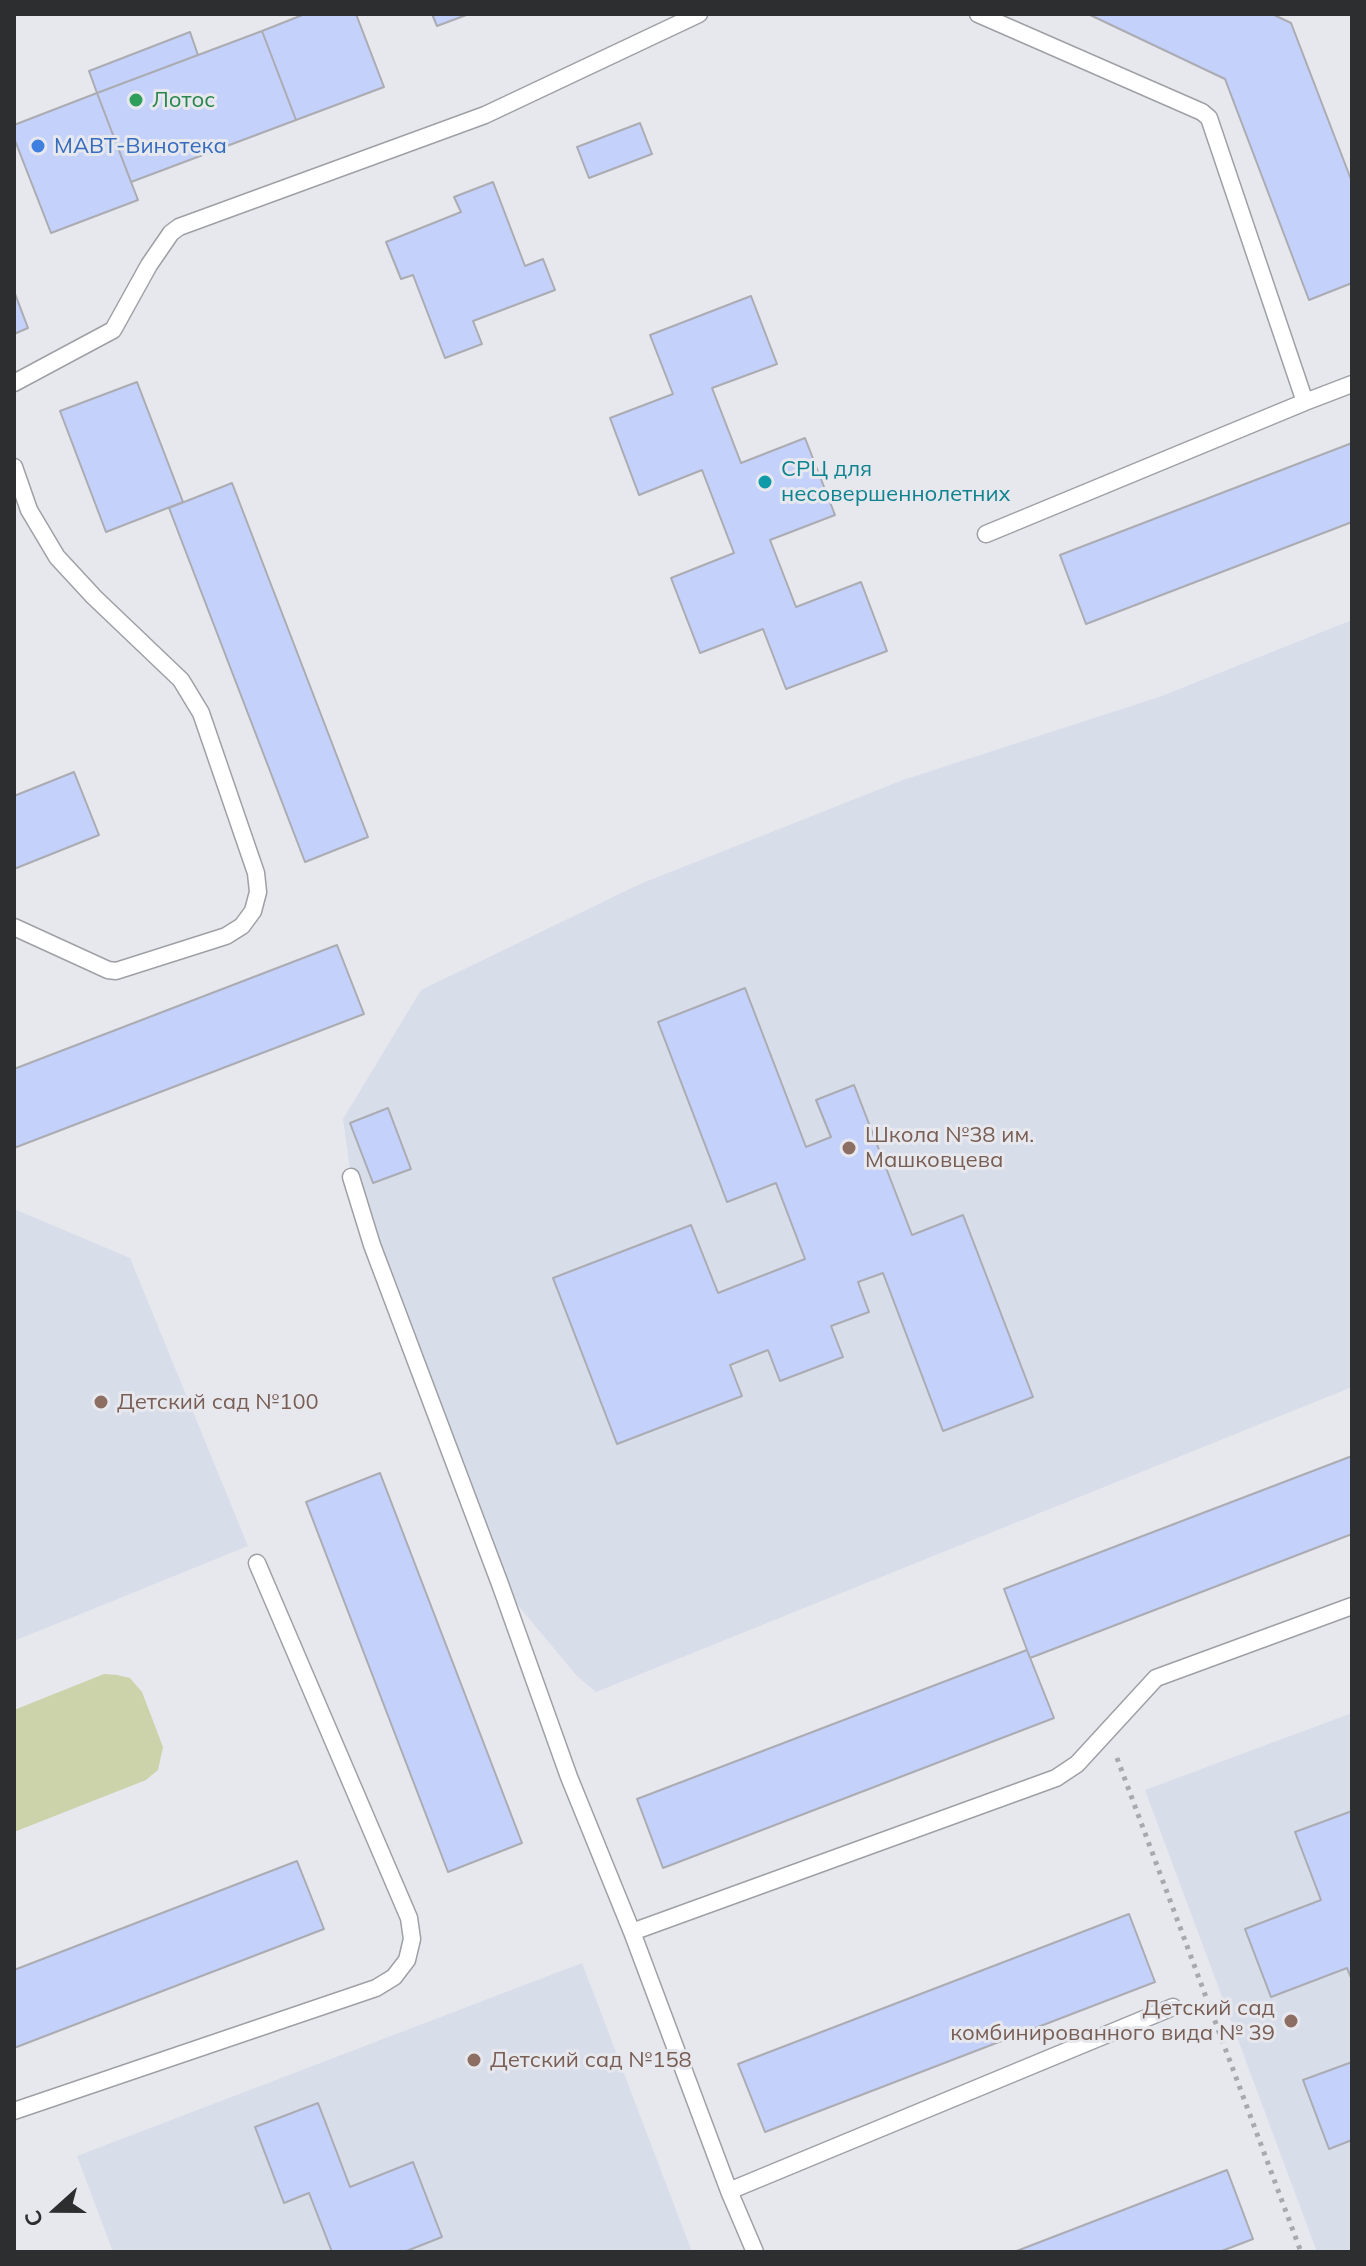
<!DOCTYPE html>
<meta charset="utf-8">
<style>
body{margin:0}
#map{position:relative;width:1366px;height:2266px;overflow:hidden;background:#e7e8ee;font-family:Mulish,sans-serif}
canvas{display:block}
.frame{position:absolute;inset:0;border:16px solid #2d2e30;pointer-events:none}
.north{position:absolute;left:16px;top:2170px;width:80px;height:80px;-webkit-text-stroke:6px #e7e8ee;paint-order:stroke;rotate:249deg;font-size:22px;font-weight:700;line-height:32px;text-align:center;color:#2d2e30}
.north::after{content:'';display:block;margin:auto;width:28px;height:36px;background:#2d2e30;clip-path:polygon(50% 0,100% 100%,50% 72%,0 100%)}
</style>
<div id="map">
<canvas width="1366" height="2266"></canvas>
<div class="frame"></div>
<div class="north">С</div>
</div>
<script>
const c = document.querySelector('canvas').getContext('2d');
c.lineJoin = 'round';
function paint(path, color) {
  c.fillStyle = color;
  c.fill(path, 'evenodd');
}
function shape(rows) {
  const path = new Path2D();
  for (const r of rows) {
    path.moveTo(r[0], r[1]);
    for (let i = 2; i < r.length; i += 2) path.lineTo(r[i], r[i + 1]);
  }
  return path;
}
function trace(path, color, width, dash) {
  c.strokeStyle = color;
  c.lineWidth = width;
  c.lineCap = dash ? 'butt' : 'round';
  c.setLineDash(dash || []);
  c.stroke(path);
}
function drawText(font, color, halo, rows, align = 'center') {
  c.font = font + ' Mulish,sans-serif';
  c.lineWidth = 6;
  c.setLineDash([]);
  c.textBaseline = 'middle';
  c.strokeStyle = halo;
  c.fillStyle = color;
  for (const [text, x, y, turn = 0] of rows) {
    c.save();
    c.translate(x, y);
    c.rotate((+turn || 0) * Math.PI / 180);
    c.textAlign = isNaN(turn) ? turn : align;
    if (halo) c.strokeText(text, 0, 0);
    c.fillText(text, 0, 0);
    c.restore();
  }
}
paint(shape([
 [1352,620,1352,1387,596,1692,577,1676,500,1584,351,1177,343,1119,421,990,640,884,903,780,1162,696],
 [14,1209,130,1258,248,1546,14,1641],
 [1352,1713,1352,2252,1317,2252,1145,1790],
 [582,1963,692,2252,113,2252,77,2156]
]), '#d8ddea');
paint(shape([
 [104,1674,117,1675,130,1678,142,1692,163,1747,158,1770,146,1780,14,1832,14,1710]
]), '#ccd2a9');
const building = shape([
 [305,14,356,14,384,87,296,120,262,31,305,14],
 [432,14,469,14,437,26,432,14],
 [1088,14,1272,14,1291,23,1352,182,1352,283,1309,300,1225,79,1088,14],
 [262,31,296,120,131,182,97,93,262,31],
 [190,32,198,55,97,93,89,71,190,32],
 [97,93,138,200,51,233,14,138,14,125,97,93],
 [640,123,652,154,589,178,577,147,640,123],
 [493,182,525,266,543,259,555,290,473,321,482,344,445,358,413,275,401,279,386,242,461,212,454,197,493,182],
 [14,291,28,328,14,334,14,291],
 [751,296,777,364,712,388,741,463,805,438,835,515,770,540,796,607,861,582,887,651,786,689,763,629,700,653,671,578,734,553,702,470,639,495,610,418,673,394,650,335,751,296],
 [137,382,183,502,106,532,60,411,137,382],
 [1352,443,1352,522,1086,624,1060,555,1352,443],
 [232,483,368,837,305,862,169,508,232,483],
 [74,772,99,835,14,869,14,796,74,772],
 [337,945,364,1014,14,1148,14,1069,337,945],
 [745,988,806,1147,831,1137,816,1100,854,1085,912,1235,963,1215,1033,1397,943,1431,883,1273,858,1282,869,1312,831,1326,843,1357,780,1381,768,1350,730,1365,742,1396,617,1444,553,1278,691,1225,718,1293,805,1259,776,1183,727,1202,658,1022,745,988],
 [388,1108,411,1169,373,1183,350,1123,388,1108],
 [1352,1456,1352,1534,1030,1658,1004,1589,1352,1456],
 [380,1473,522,1843,448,1872,306,1502,380,1473],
 [1027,1650,1054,1718,663,1868,637,1799,1027,1650],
 [1352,1811,1352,1980,1347,1968,1271,1997,1245,1929,1321,1900,1295,1832,1352,1811],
 [297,1861,324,1929,14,2048,14,1970,297,1861],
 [1129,1914,1155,1982,765,2132,738,2064,1129,1914],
 [1352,2062,1352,2140,1329,2149,1303,2080,1352,2062],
 [318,2103,350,2187,413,2162,442,2237,404,2252,332,2252,309,2193,284,2203,255,2127,318,2103],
 [1227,2170,1253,2239,1219,2252,1014,2252,1227,2170]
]);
paint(building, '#c4d1fb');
trace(building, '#abacb2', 2);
const lane = shape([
 [978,14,1202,112,1209,118,1305,402,986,534],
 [14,383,113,330,149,265,171,233,179,227,485,115,699,14],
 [1305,402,1352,384],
 [14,467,29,510,57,557,94,597,181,680,201,713,256,873,258,892,253,911,242,926,226,936,116,971,108,970,14,927],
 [351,1177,372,1245,500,1584,569,1777,632,1932,729,2191,755,2252],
 [632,1932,1056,1778,1077,1764,1156,1678,1352,1606],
 [14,2111,376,1988,394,1977,407,1960,412,1939,409,1918,257,1563],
 [729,2191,1173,2007]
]);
trace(lane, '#9ea0a5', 19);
trace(shape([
 [1117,1758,1301,2252]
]), '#a8a9ae', 5, [4, 6]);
trace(lane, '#fff', 16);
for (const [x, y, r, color] of [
 [136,100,8,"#2e9e5b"],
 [38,146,8,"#3f7fe0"],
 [765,482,8,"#0f9aa8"],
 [849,1148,8,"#8d6e63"],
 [101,1402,8,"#8d6e63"],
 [1291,2021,8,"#8d6e63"],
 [474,2060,8,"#8d6e63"]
]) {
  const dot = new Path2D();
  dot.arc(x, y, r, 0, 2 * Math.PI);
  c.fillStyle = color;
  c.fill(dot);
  trace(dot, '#e7e8ee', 3);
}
drawText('22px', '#27864d', '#e7e8ee', [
 ["Лотос",152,100]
], 'left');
drawText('22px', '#366cbe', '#e7e8ee', [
 ["МАВТ-Винотека",54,146]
], 'left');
drawText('22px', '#0d838f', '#e7e8ee', [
 ["СРЦ для",781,469],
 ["несовершеннолетних",781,494]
], 'left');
drawText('22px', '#785e54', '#e7e8ee', [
 ["Школа №38 им.",865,1135],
 ["Машковцева",865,1160],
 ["Детский сад №100",117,1402],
 ["Детский сад",1275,2008,"right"],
 ["комбинированного вида № 39",1275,2033,"right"],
 ["Детский сад №158",490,2060]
], 'left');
</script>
